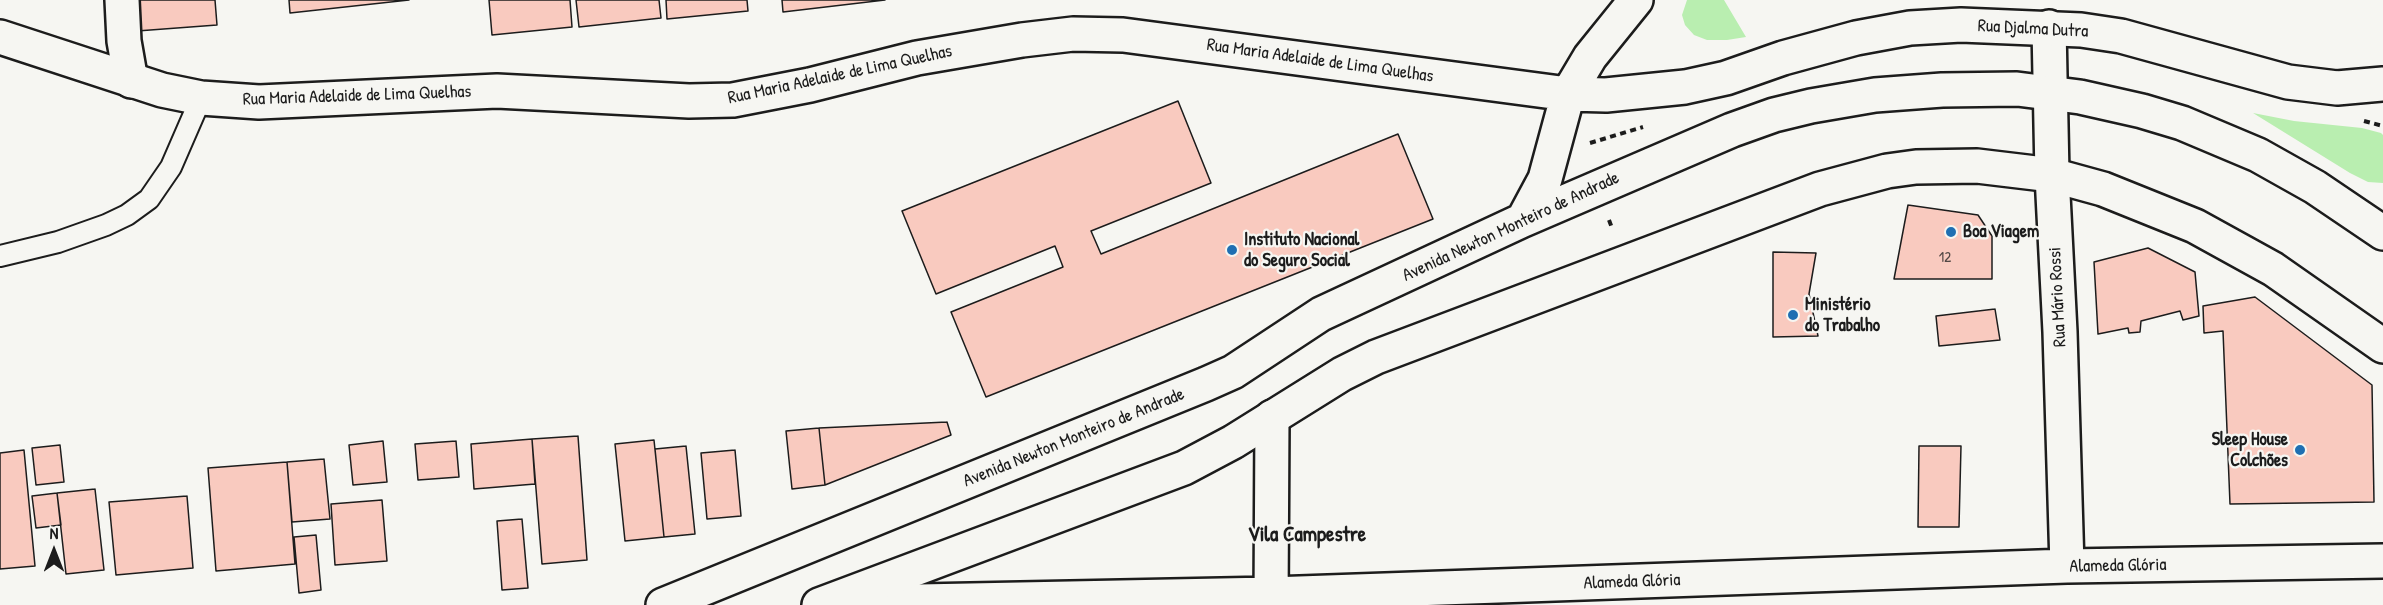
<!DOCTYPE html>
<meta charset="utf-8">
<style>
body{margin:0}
#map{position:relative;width:2383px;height:605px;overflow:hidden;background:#f6f6f2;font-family:"Patrick Hand",sans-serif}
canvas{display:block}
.north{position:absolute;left:24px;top:521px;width:60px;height:60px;-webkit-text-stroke:4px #f6f6f2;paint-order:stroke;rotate:0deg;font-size:16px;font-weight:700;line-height:24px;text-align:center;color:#1c1c1c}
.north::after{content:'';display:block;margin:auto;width:21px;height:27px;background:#1c1c1c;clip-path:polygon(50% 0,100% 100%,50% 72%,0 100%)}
</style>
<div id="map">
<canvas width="2383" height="605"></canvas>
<div class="north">N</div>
</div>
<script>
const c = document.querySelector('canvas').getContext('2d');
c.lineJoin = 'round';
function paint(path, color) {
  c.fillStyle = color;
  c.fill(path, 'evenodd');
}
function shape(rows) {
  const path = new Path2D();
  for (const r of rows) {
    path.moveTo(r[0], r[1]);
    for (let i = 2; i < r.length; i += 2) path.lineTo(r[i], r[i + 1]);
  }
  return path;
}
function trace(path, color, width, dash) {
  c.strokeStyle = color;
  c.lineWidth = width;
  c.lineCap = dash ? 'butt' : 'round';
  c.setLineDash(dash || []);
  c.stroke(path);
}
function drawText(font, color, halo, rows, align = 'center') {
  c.font = font + ' "Patrick Hand",sans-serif';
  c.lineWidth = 4.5;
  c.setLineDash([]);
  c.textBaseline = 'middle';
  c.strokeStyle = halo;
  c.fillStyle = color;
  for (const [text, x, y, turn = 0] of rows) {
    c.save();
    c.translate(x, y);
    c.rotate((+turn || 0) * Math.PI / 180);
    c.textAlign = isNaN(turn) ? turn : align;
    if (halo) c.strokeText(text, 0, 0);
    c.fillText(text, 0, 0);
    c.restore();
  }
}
paint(shape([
 [1687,0,1724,0,1746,37,1727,40,1707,40,1694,35,1685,25,1682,15],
 [2253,113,2294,121,2362,128,2381,133,2383,135,2383,183,2368,182,2350,173]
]), '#b9eeb0');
const building = shape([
 [134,0,215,0,217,25,137,31,134,0],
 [289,0,409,0,290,13,289,0],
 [489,0,570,0,572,27,492,35,489,0],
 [576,0,659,0,661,18,579,27,576,0],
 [666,0,747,0,748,11,667,19,666,0],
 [782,0,885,0,783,12,782,0],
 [1178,101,1211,183,1091,231,1101,254,1398,134,1433,219,986,397,951,312,1063,267,1055,246,936,294,902,211,1178,101],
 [1908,205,1978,215,1992,236,1992,279,1894,279,1908,205],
 [2148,248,2195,272,2199,316,2183,320,2180,311,2141,321,2140,332,2129,333,2128,328,2098,334,2094,262,2148,248],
 [1773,252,1816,253,1809,294,1818,336,1773,337,1773,252],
 [2255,297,2372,385,2374,502,2230,504,2223,331,2204,333,2203,306,2255,297],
 [1995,309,2000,340,1939,346,1936,316,1995,309],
 [947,422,951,435,825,485,819,428,947,422],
 [819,428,825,485,792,489,786,431,819,428],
 [578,436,587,560,542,564,532,439,578,436],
 [532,439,535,484,474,489,471,444,532,439],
 [654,440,664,537,625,541,615,444,654,440],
 [383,441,387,482,353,485,349,445,383,441],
 [456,441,459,477,418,480,415,444,456,441],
 [60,445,64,482,36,485,32,448,60,445],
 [686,446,695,534,664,537,655,449,686,446],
 [1919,446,1961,446,1959,527,1918,527,1919,446],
 [24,450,35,566,0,569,0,453,24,450],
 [735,450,741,516,707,519,701,453,735,450],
 [324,459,330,519,292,522,287,462,324,459],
 [287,462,295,564,216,571,208,468,287,462],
 [95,489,104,570,66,574,57,493,95,489],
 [57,493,61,525,36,528,32,496,57,493],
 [187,496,193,568,116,575,109,502,187,496],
 [382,500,387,561,335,565,331,504,382,500],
 [522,519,528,588,502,590,497,521,522,519],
 [316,535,321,590,299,593,294,537,316,535]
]);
paint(building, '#f9cabf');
trace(building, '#1c1c1c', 1.5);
const lane = shape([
 [0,256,58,242,106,225,127,215,149,199,171,167,201,98]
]);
const street = shape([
 [122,0,124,41,131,81],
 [2049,27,2052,175,2060,332,2067,566],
 [882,605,920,601,1271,594,2067,566,2383,561],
 [1271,605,1272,417]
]);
const secondary = shape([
 [0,37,162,90,201,98,259,102,497,91,689,101,733,100,810,85,917,58,1022,40,1073,34,1123,35,1568,94,1606,95,1685,87,1726,78,1783,58,1856,38,1910,28,1961,25,2081,30,2121,36,2288,82,2337,88,2383,84],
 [1523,220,1545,179,1568,94,1590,57,1636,0],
 [663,605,1206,384,1233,372,1321,314,1523,220,1732,130,1774,115,1811,106,1875,95,1942,90,2017,89,2080,97,2142,111,2182,123,2258,155,2315,187,2383,233],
 [819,605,1184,468,1233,442,1342,374,1376,357,1820,189,1887,171,1916,167,1977,166,2052,175,2103,189,2195,226,2273,269,2383,346]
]);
trace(lane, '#1c1c1c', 24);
trace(street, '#1c1c1c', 38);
trace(secondary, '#1c1c1c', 38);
trace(shape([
 [2364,121,2383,126],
 [1590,143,1643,127],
 [1609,220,1612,228]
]), '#1c1c1c', 4, [6, 4.5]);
trace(lane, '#f6f6f2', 20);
trace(street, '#f6f6f2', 33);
trace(secondary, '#f6f6f2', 33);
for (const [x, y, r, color] of [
 [1951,232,6,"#1f6fb2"],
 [1232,250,6,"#1f6fb2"],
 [1793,315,6,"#1f6fb2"],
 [2300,450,6,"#1f6fb2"]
]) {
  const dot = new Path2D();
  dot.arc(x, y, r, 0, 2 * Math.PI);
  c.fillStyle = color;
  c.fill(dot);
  trace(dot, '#f6f6f2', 2);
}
drawText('15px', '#534845', null, [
 ["12",1945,258]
]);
drawText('18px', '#1c1c1c', '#f6f6f2', [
 ["Rua Djalma Dutra",2033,29,3],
 ["Rua Maria Adelaide de Lima Quelhas",1320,61,8],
 ["Rua Maria Adelaide de Lima Quelhas",840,75,-12],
 ["Rua Maria Adelaide de Lima Quelhas",357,96,-2],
 ["Avenida Newton Monteiro de Andrade",1511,227,-25],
 ["Rua Mário Rossi",2058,297,-93],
 ["Avenida Newton Monteiro de Andrade",1074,438,-22],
 ["Alameda Glória",2118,566,-1],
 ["Alameda Glória",1632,582,-2]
]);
drawText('bold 18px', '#1c1c1c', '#f6f6f2', [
 ["Boa Viagem",1963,232],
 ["Instituto Nacional",1244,240],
 ["do Seguro Social",1244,261],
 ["Ministério",1805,305],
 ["do Trabalho",1805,326],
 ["Sleep House",2288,440,"right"],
 ["Colchões",2288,461,"right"]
], 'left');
drawText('bold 21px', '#1c1c1c', '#f6f6f2', [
 ["Vila Campestre",1307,535]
]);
</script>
